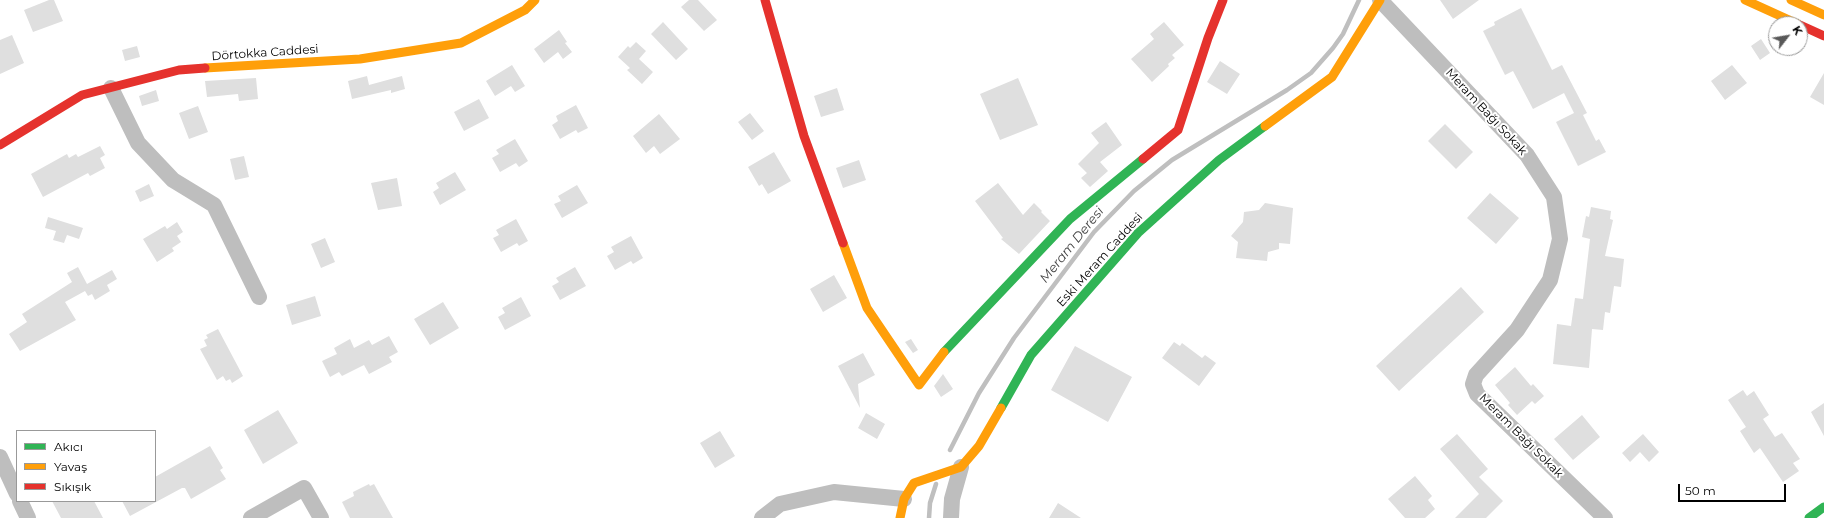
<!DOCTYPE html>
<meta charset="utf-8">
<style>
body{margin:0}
#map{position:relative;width:1824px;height:518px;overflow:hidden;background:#fff;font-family:Montserrat,sans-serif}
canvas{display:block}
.legend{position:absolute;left:16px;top:430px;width:140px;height:72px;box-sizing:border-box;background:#fff;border:1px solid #999;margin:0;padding:5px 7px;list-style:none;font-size:12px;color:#000}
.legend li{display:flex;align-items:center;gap:8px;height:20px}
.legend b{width:20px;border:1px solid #999}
.north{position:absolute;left:1768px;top:16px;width:40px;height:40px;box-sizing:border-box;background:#fff;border:1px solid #999;border-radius:50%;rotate:59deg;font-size:11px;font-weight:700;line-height:16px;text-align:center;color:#000}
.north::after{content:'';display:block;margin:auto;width:14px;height:18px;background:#595959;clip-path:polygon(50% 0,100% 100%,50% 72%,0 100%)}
.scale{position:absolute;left:1678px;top:484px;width:108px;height:18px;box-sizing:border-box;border:2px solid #000;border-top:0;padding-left:5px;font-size:12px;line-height:14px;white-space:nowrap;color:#000;-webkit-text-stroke:3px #fff;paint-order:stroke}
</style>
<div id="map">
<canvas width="1824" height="518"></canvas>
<ul class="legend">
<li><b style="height:5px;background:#30b455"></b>Akıcı</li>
<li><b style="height:5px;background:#ff9f0a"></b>Yavaş</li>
<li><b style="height:5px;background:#e5322d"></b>Sıkışık</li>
</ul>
<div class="north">K</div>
<div class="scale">50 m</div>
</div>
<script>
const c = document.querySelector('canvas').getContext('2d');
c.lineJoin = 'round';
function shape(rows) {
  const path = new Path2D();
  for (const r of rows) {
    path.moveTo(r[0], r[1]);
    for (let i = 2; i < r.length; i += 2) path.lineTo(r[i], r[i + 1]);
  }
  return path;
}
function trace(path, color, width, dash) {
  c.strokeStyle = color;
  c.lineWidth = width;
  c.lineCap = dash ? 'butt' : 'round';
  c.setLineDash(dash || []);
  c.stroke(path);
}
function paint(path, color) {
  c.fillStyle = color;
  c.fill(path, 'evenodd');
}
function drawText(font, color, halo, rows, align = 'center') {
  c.font = font + ' Montserrat,sans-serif';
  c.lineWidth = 4;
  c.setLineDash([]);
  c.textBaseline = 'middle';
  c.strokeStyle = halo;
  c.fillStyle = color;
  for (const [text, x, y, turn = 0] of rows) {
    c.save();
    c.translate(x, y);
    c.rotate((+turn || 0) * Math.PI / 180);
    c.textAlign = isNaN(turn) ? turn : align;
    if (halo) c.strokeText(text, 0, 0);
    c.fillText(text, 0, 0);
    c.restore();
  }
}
trace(shape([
 [950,450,979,393,1014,338,1094,232,1134,191,1172,160,1287,90,1311,73,1333,48,1343,34,1359,0],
 [929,518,930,503,936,484]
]), '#bfbfbf', 4.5);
paint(shape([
 [49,0,54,0,63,21,33,32,24,10],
 [689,0,698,0,717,20,704,31,681,7],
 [1440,0,1479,0,1453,19],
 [1521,8,1552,70,1562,65,1587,113,1583,115,1596,141,1599,139,1606,152,1578,166,1556,122,1574,113,1564,93,1533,109,1513,71,1505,75,1483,31,1495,25,1494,22],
 [663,22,688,49,676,60,651,34],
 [1164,22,1184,45,1172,55,1175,58,1168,64,1169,66,1152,82,1131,59,1154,39,1150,34],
 [559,30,567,42,565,43,572,52,563,59,558,52,544,63,534,49],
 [12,35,24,63,0,74,0,40],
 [1761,39,1770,53,1760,60,1751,46],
 [636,42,646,51,639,59,653,72,642,84,627,70,630,68,618,57,628,46,630,48],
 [137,46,140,57,125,61,122,50],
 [1220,61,1240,74,1227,94,1207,82],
 [512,65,525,86,515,92,511,86,495,96,486,81],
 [1732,65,1747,83,1725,100,1711,81],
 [1824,73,1824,105,1810,97],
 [367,76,369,85,402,76,405,89,391,93,391,90,352,99,348,81],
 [256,78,258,99,239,101,238,94,207,97,205,81],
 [1018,78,1038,125,1000,140,980,94],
 [837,88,844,110,821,117,814,96],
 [156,90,159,101,142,106,139,96],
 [479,99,489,118,464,131,454,112],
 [576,105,588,128,578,133,576,130,560,139,552,125,558,121,556,116],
 [198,106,208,132,189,139,179,113],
 [750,113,764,131,752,140,738,122],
 [659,114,680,139,660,154,654,146,646,153,633,136],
 [1106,122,1122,145,1100,162,1108,171,1090,187,1081,178,1087,173,1078,164,1099,143,1091,133],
 [1445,124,1473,152,1456,169,1428,141],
 [515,139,528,161,519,167,516,163,500,172,492,158,499,154,496,150],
 [100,146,105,155,100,158,105,168,90,176,88,173,43,197,31,174,67,154,69,158,76,154,78,157],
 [774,152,791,181,768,194,762,184,759,186,748,167],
 [244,156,249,177,235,180,230,159],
 [859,160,866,180,843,188,836,168],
 [455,172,466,190,440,205,433,192,439,188,436,183],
 [397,178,402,206,378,210,371,183],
 [998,183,1023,215,1034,203,1042,211,1041,212,1050,221,1019,254,1001,239,1003,238,975,201],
 [149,184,154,196,140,202,135,191],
 [577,185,588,203,562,218,554,204,561,201,558,196],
 [1490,193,1519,218,1496,244,1467,218],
 [1265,203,1293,208,1290,244,1279,243,1279,249,1268,252,1267,261,1236,258,1238,242,1231,236,1243,222,1244,212,1259,210],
 [1591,207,1611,211,1610,219,1613,220,1605,256,1624,259,1621,287,1614,286,1610,313,1605,312,1603,330,1592,329,1589,368,1553,364,1557,324,1571,326,1575,298,1583,299,1590,239,1582,237,1586,216,1589,217],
 [48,217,83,228,79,239,67,235,64,243,53,240,56,231,45,228],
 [516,219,528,241,519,246,517,243,501,252,493,238,499,235,496,230],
 [177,222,183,232,177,236,181,242,172,248,174,251,157,262,143,239,165,226,167,229],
 [631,236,643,258,633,264,631,261,615,270,607,256,614,252,611,247],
 [325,238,335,262,321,268,311,244],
 [78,267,87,284,112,270,117,279,107,285,110,291,95,300,92,294,88,296,85,291,65,302,76,320,20,351,9,334,27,322,22,314,72,282,67,273],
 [575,267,586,286,560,300,552,286,559,282,556,278],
 [834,275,847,298,823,312,810,289],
 [1461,287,1484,312,1399,391,1376,366],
 [315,296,321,316,292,325,286,305],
 [521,297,531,316,505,330,498,317,505,313,502,308],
 [443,302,459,328,430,345,414,319],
 [218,329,243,376,232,383,230,379,226,381,223,376,217,380,200,349,207,346,204,340,208,338,206,335],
 [389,336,398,352,389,357,392,362,369,374,364,365,342,376,339,372,330,377,322,361,337,354,334,348,350,339,354,348,369,340,372,345],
 [911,339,918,350,913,353,905,342],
 [1174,342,1180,346,1182,343,1202,358,1205,355,1216,363,1199,386,1162,358],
 [1075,346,1132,377,1108,422,1051,390],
 [863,353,875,375,858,384,860,408,838,366],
 [1515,367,1531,386,1533,384,1544,396,1535,404,1532,401,1517,415,1508,405,1510,403,1495,385],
 [943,374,953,389,941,397,934,386],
 [1743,390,1747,396,1754,391,1769,415,1763,419,1775,437,1782,433,1800,459,1793,463,1799,471,1783,482,1760,448,1754,453,1740,431,1746,427,1728,400],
 [1824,403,1824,436,1811,412],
 [278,410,298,443,263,464,244,430],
 [866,413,885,424,877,439,858,428],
 [1582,415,1600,437,1573,460,1554,439],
 [720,431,735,456,715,468,700,443],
 [1457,434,1488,469,1479,477,1503,501,1486,518,1455,518,1479,494,1440,449],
 [1643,434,1659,452,1649,462,1640,452,1630,462,1622,453],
 [210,446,223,468,220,470,226,479,191,499,185,488,182,488,130,516,122,501,155,501,155,477],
 [1415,476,1432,496,1428,500,1435,509,1425,518,1405,518,1388,499],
 [369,484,370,486,374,484,393,518,350,518,342,502,354,496,353,492],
 [52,501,94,501,103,518,61,518],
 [1058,503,1081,518,1049,518]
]), '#dfdfdf');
trace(shape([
 [1380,0,1527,155,1554,197,1560,239,1550,280,1517,330,1476,375,1473,384,1477,394,1605,518],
 [111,88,138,143,173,180,214,205,259,297],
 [0,457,17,494],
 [20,501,28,518],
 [251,518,304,488,321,518],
 [762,518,780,504,834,492,904,499],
 [951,518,952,499,961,467]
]), '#bebebe', 16);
trace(shape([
 [944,352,1070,219,1143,159],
 [1001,408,1031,355,1138,233,1219,160,1265,126],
 [1809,518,1824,507]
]), '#30b455', 9);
trace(shape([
 [1745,0,1798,24],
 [1791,0,1824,15],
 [205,68,360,59,461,43,525,10,535,0],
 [1265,126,1332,77,1380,0],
 [843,243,867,308,919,385,944,352],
 [900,518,904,499,914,483,961,467,979,446,1001,408]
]), '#ff9f0a', 9);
trace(shape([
 [765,0,804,136,843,243],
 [1800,25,1824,36],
 [0,145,82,95,179,70,205,68],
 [1143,159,1178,130,1208,38,1223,0]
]), '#e5322d', 9);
drawText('12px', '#000', '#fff', [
 ["Dörtokka Caddesi",265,53,-4],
 ["Meram Bağı Sokak",1486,112,47],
 ["Eski Meram Caddesi",1100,260,-48],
 ["Meram Bağı Sokak",1521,436,45]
]);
drawText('italic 13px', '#444', '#fff', [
 ["Meram Deresi",1072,245,-51]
]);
</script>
